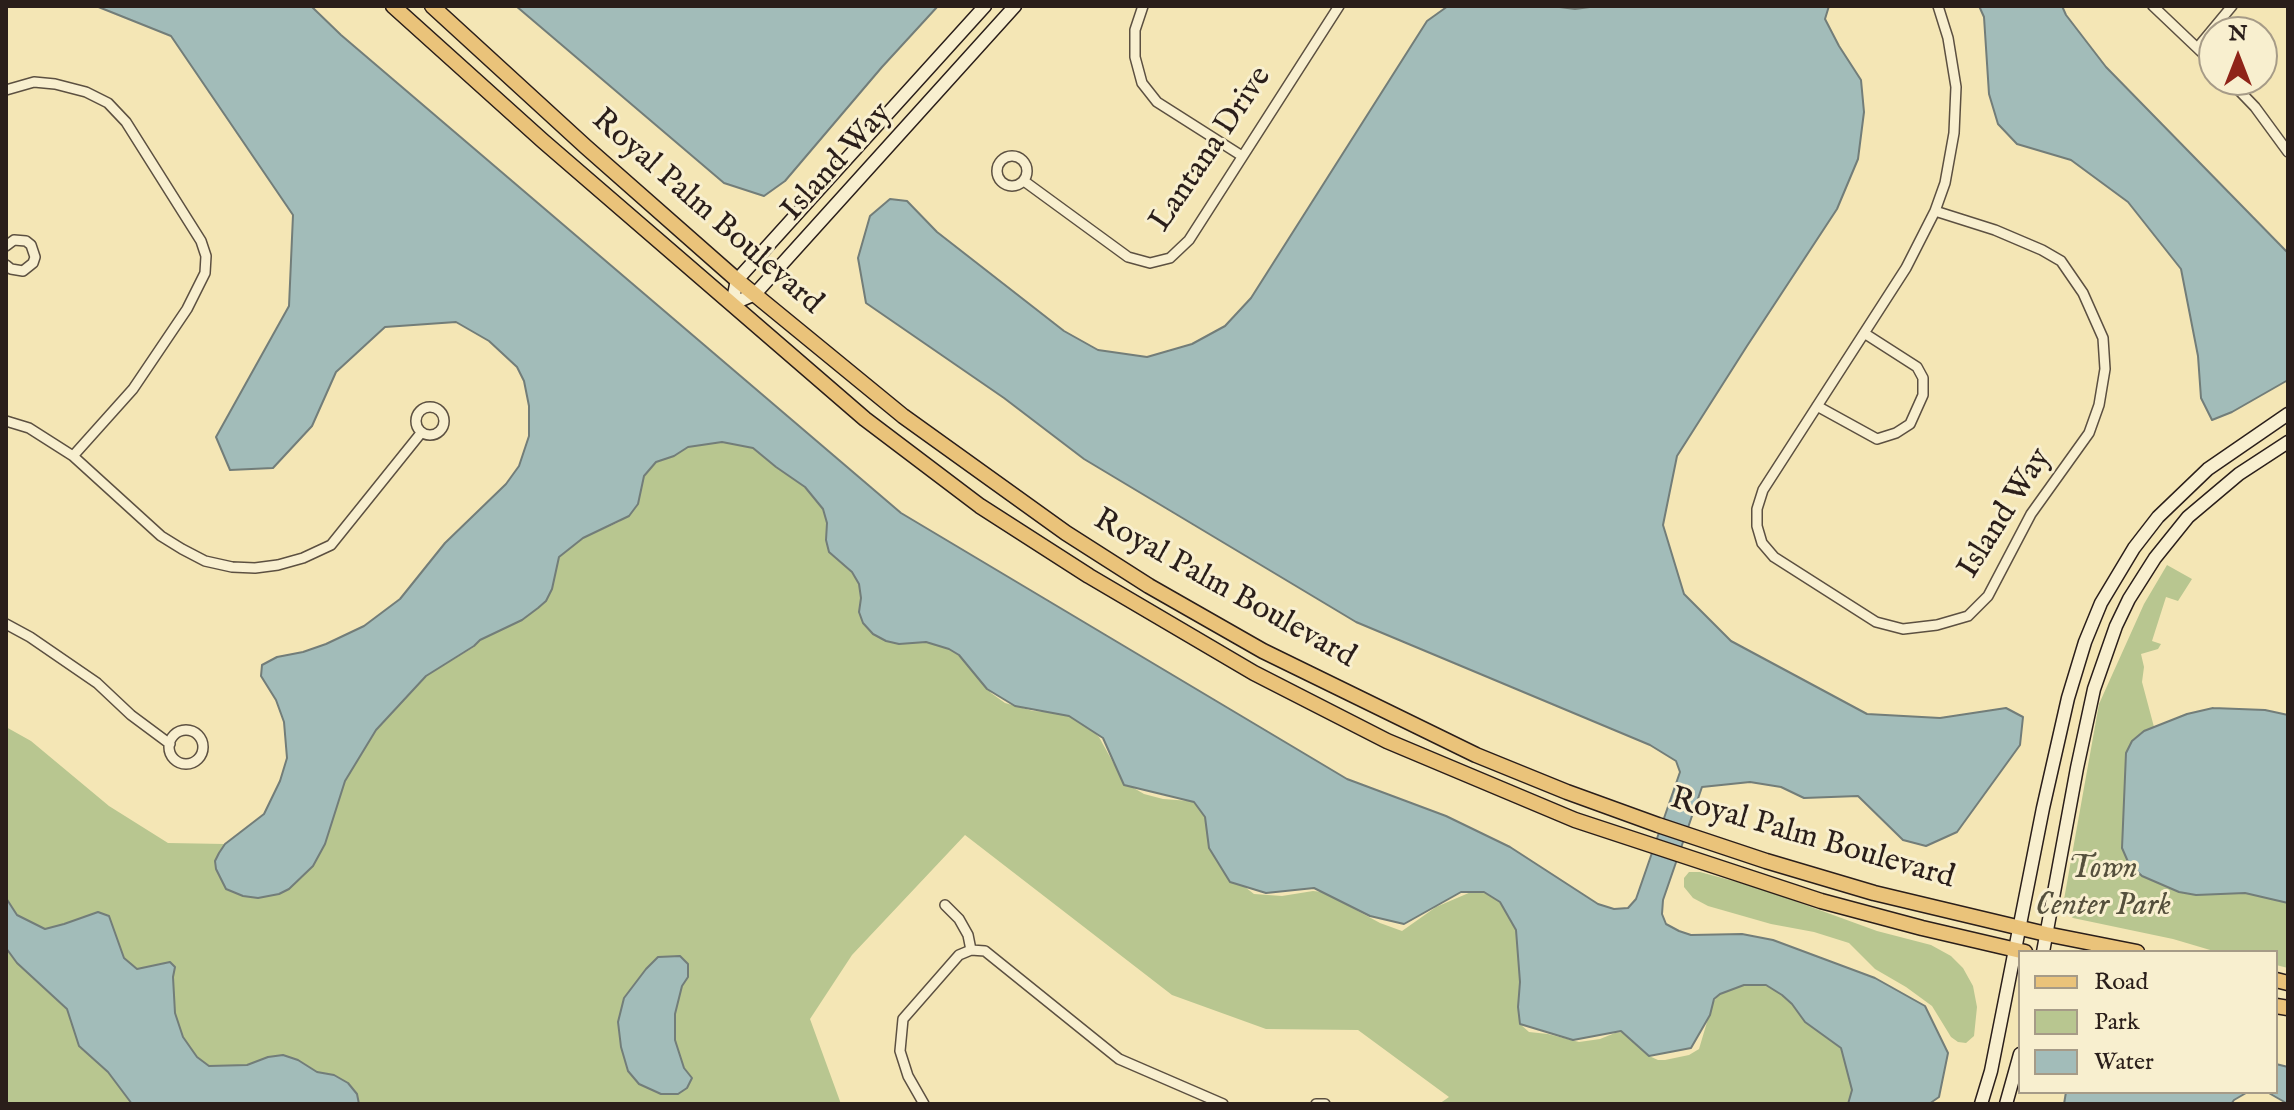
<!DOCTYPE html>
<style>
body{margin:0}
#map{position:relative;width:2294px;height:1110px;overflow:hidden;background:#f4e6b5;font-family:"IM FELL English",serif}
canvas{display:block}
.frame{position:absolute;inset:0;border:8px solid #2a1e1a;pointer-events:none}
.legend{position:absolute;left:2018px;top:950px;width:260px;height:144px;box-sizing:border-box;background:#f8efcf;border:2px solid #a69b87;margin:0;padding:10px 14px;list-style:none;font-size:24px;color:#2a1e1a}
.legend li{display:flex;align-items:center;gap:16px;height:40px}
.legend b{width:40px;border:2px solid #a69b87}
.north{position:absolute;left:2198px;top:16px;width:80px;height:80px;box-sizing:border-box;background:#f8efcf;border:2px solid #a69b87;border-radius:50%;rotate:0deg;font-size:22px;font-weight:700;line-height:32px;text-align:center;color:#2a1e1a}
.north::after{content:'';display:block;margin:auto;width:28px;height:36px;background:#8f2418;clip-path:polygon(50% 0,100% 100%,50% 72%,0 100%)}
</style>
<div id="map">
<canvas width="2294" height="1110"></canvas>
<div class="frame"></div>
<ul class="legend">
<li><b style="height:10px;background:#eac37a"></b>Road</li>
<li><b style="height:22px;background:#b8c690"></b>Park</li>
<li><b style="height:22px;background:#a2bcb9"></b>Water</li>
</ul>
<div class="north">N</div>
</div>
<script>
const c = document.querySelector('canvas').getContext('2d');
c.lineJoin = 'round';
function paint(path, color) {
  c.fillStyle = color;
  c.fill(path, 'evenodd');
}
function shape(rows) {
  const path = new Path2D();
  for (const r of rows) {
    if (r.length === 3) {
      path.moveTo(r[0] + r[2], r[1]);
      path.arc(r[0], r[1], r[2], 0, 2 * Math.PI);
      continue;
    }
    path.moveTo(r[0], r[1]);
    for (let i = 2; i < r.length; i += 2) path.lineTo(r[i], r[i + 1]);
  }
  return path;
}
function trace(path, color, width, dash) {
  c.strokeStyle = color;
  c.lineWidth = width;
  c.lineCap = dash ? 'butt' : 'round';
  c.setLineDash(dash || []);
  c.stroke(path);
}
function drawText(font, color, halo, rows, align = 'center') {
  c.font = font + ' "IM FELL English",serif';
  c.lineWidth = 6;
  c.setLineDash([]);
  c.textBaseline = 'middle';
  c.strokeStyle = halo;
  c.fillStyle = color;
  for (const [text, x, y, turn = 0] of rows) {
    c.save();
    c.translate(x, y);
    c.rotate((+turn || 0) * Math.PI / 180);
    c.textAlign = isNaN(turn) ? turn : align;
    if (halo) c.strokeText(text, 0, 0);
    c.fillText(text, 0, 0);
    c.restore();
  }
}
paint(shape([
 [722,442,753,448,776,467,805,487,823,509,827,523,826,540,829,552,852,572,859,584,861,598,859,612,886,641,899,644,926,642,949,649,964,656,991,693,1005,703,1033,711,1067,713,1085,724,1099,737,1120,775,1132,787,1144,794,1163,799,1190,801,1196,803,1205,812,1208,834,1236,880,1254,894,1282,896,1313,891,1323,892,1380,923,1402,931,1436,907,1471,892,1484,892,1500,902,1516,930,1520,982,1518,1007,1520,1024,1529,1032,1548,1034,1579,1042,1600,1039,1615,1033,1623,1032,1649,1056,1658,1060,1665,1060,1689,1055,1699,1049,1713,1002,1720,994,1744,985,1766,985,1782,995,1840,1041,1854,1072,1854,1104,1439,1104,1449,1097,1358,1030,1266,1029,1172,995,965,835,852,955,810,1019,841,1104,6,1104,6,727,31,741,109,806,168,843,225,844,219,853,243,896,258,898,279,894,325,844,345,781,376,730,426,676,474,647,480,640,522,620,538,608,546,601,558,558,583,538,619,522,638,504,644,477,656,462,674,456,688,447],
 [2167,565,2192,579,2178,601,2166,597,2152,641,2161,644,2158,649,2141,654,2144,667,2142,682,2154,727,2144,731,2142,876,2179,892,2196,895,2245,893,2288,903,2288,968,2276,965,2276,952,2217,952,2173,939,2073,918,2068,914,2063,905,2099,704,2144,604],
 [1689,872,1700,872,1759,888,1877,931,1931,945,1951,956,1963,968,1973,986,1977,1007,1974,1036,1966,1043,1958,1042,1951,1037,1932,1006,1906,987,1875,969,1849,943,1814,932,1771,924,1708,906,1693,898,1684,887,1684,878]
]), '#b8c690');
const water = shape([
 [96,6,311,6,341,35,901,513,1347,779,1446,816,1510,847,1598,904,1614,909,1628,908,1636,899,1680,772,1676,761,1650,745,1356,622,1084,459,1004,398,866,303,858,258,870,216,890,199,907,201,937,232,1064,331,1098,350,1147,357,1192,344,1225,326,1251,298,1427,21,1448,6,1552,6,1575,9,1597,6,1829,6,1825,19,1839,46,1861,80,1864,112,1858,159,1837,209,1747,346,1677,456,1663,525,1684,594,1731,641,1867,714,1940,718,2006,708,2023,717,2020,745,1957,832,1926,846,1903,840,1858,796,1804,798,1781,787,1750,782,1702,787,1663,900,1662,914,1666,924,1679,931,1691,935,1742,934,1773,940,1875,978,1925,1006,1948,1053,1939,1097,1929,1104,1848,1104,1852,1090,1841,1048,1805,1022,1792,1004,1782,995,1766,985,1744,985,1720,994,1714,999,1710,1015,1691,1048,1649,1056,1621,1031,1573,1040,1520,1024,1518,1007,1520,982,1516,930,1500,902,1484,892,1461,892,1404,924,1370,916,1314,888,1266,893,1230,882,1209,848,1205,817,1194,802,1124,785,1103,738,1069,716,1015,706,987,689,959,655,949,649,926,642,899,644,886,641,873,634,863,623,859,612,861,598,859,584,852,572,829,552,826,540,827,523,823,509,805,487,776,467,753,448,722,442,688,447,674,456,656,462,644,476,638,504,629,516,583,538,559,557,552,589,546,601,538,608,522,620,480,640,474,646,426,676,376,730,345,781,325,844,313,866,289,889,279,894,258,898,243,896,226,889,216,869,215,861,219,853,225,844,264,814,280,781,287,758,284,722,276,700,261,676,262,665,277,657,303,652,326,644,364,626,400,599,445,543,506,484,519,466,529,436,529,406,524,381,517,367,489,341,456,322,385,327,336,372,312,426,273,468,230,470,216,437,289,306,293,215,171,36,96,6],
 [516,6,938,6,882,67,785,181,764,196,724,183,516,6],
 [1979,6,2062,6,2066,15,2106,67,2288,253,2288,380,2232,412,2212,420,2201,398,2198,356,2181,269,2128,202,2071,160,2017,144,1998,124,1989,94,1984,17,1979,6],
 [2213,708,2265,710,2288,715,2288,903,2245,893,2196,895,2179,892,2142,876,2129,864,2122,848,2126,753,2132,741,2144,731,2187,714,2213,708],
 [6,898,17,915,45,929,64,924,98,912,109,916,124,958,137,969,170,962,175,967,173,977,175,1013,183,1037,197,1057,209,1066,247,1065,268,1057,283,1055,298,1060,317,1072,334,1075,348,1083,357,1094,359,1104,132,1104,108,1072,79,1046,67,1009,17,963,6,948,6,898],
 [680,956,688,964,688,977,682,986,675,1014,675,1040,684,1068,692,1078,687,1088,678,1094,661,1094,639,1084,628,1071,621,1047,618,1022,624,998,646,969,658,957,680,956],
 [2276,1064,2288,1067,2288,1104,2267,1092,2246,1093,2234,1100,2231,1104,2064,1104,2066,1092,2276,1092,2276,1064]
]);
paint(water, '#a2bcb9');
trace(water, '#727d79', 2);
const street = shape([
 [1143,6,1135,30,1135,57,1142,83,1157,102,1242,156],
 [2153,6,2214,64],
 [2198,47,2232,6],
 [2229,80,2255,107,2288,152],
 [6,90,34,82,55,84,86,92,108,103,126,122,201,241,206,256,205,273,187,309,133,389,73,456],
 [1012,171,15],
 [1024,181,1128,257,1150,263,1170,258,1189,240,1339,6],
 [1935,211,1995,230,2042,250,2061,261,2083,293,2103,338,2105,369,2099,405,2089,433,2031,514,1988,596,1968,616,1937,625,1903,629,1876,622,1774,557,1762,543,1757,526,1757,509,1763,490,1906,268,1935,211,1945,183,1954,133,1956,87,1948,38,1938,6],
 [6,246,14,240,26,241,31,245,35,257,33,263,23,271,11,269,6,265],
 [1817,406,1877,439,1896,433,1910,424,1923,395,1923,378,1917,367,1864,333],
 [430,421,14],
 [6,421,29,428,73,456,161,536,182,549,205,561,232,567,255,568,278,565,303,558,331,545,421,433],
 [6,624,30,637,97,683,131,715,170,744],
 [186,747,17],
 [945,905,959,919,968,935,971,950],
 [924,1104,908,1076,900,1051,903,1019,959,955,971,950,985,951,1119,1059,1223,1104],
 [1316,1104,1325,1104]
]);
const secondary = shape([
 [732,304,755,294,1015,6],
 [732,304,737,280,985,6],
 [2043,952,2077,768,2094,689,2116,626,2129,599,2155,558,2188,517,2239,474,2288,442],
 [1981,1104,1991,1071,2043,808,2068,698,2085,642,2101,603,2134,548,2158,517,2208,469,2288,414],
 [2006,1104,2020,1054]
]);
const primary = shape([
 [393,6,543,141,865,419,980,506,1089,576,1254,673,1387,741,1575,820,1821,901,1922,928,2025,952],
 [432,6,586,147,737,280,903,416,1066,533,1149,586,1263,651,1476,755,1567,792,1658,825,1766,861,1874,893,2046,934,2137,952],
 [2276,980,2288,983],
 [2276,1006,2288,1008]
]);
trace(street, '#5c5041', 12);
trace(secondary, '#2a1e1a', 15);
trace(primary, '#2a1e1a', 17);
trace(street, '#f8efcf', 9);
trace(secondary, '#f8efcf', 12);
trace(primary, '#eac37a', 14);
drawText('32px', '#2a1e1a', '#f8efcf', [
 ["Lantana Drive",1212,150,-56],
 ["Island Way",838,163,-48],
 ["Royal Palm Boulevard",706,213,41],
 ["Island Way",2006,514,-58],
 ["Royal Palm Boulevard",1224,590,29],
 ["Royal Palm Boulevard",1812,840,16]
]);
drawText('italic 32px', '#55503d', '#f8efcf', [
 ["Town",2103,870],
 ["Center Park",2103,907]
]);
</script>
